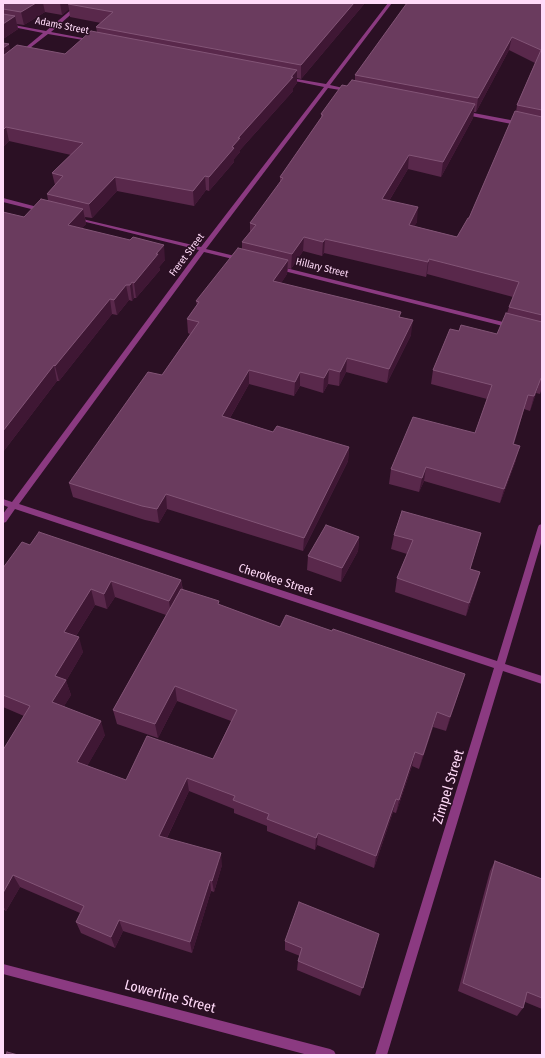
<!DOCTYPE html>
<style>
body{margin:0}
#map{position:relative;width:545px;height:1058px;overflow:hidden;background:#2b1024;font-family:"Fira Sans Condensed",sans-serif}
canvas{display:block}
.frame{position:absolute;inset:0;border:4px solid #ffdaf8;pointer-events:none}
</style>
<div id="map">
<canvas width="545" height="1058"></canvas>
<div class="frame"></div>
</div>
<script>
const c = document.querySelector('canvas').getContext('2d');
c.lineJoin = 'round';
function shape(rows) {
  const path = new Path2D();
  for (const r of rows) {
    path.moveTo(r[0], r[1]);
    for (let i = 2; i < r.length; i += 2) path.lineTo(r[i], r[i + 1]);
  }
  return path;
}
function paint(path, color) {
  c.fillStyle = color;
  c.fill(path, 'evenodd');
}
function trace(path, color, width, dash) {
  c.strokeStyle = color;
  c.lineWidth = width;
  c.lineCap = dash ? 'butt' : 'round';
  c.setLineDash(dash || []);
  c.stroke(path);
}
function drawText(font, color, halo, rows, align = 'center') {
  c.font = font + ' "Fira Sans Condensed",sans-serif';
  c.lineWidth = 3;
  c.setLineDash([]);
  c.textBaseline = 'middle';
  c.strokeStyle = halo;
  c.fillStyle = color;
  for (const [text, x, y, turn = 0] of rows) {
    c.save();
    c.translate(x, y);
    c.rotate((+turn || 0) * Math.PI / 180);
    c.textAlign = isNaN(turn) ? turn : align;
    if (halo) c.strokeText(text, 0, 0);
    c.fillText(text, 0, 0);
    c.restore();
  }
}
paint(shape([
 [79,3,84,3,51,32,93,40,95,41,95,42,48,34,21,55,19,54,19,53,43,33,3,25,3,23,46,31,79,3],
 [388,3,392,3,330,85,352,90,352,92,328,88,206,249,243,258,243,260,241,261,204,252,19,504,497,661,538,527,539,525,542,524,542,540,505,664,542,676,542,684,503,671,387,1055,375,1055,494,668,15,509,6,522,3,523,3,514,8,507,3,505,3,499,12,502,199,250,74,219,74,217,201,247,324,87,285,79,285,77,326,84,388,3],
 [463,111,542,126,542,130,461,114,461,112,463,111],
 [3,198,45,209,46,210,43,212,3,202,3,198],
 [278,266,511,324,514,326,511,328,276,269,275,268,278,266],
 [3,964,330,1049,334,1051,336,1055,308,1055,3,974,3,964]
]), '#8b3a81');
paint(shape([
 [3,3,365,3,301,79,297,78,297,83,293,88,293,91,240,150,240,152,234,159,234,162,209,191,206,190,194,206,117,191,92,218,85,217,86,224,82,228,165,260,159,267,160,270,136,298,134,298,132,301,129,300,117,315,112,314,59,381,57,381,3,452,3,212,24,217,48,200,47,194,55,185,52,173,71,155,9,141,3,147,10,50,65,54,97,32,96,27,101,23,70,17,69,9,62,15,45,12,24,25,17,24,18,29,3,39],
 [542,3,542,388,540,394,536,393,530,411,524,409,514,444,516,460,500,503,424,481,419,492,389,484,391,469,475,433,487,399,431,384,433,370,459,331,497,334,507,313,509,307,513,297,427,274,426,277,324,253,322,256,303,251,291,269,288,268,287,274,281,283,401,317,411,335,387,383,346,372,339,386,328,384,323,393,300,386,294,396,249,384,230,418,273,432,349,447,348,461,303,551,167,509,159,523,145,520,73,497,69,483,162,375,190,334,188,333,187,319,197,305,196,301,242,249,242,242,250,232,250,223,280,183,280,177,321,118,321,114,347,86,355,81,355,75],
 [509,50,535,63,517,105,516,112,469,218,457,237,414,226,417,222,389,201,408,169,441,177,473,118,474,112,476,112],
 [481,533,470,569,480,572,476,586,466,616,395,592,397,578,407,554,391,549,394,535],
 [359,537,358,551,341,582,307,570,308,556],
 [30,545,181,580,183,590,220,605,280,627,460,689,446,731,433,727,419,769,412,766,396,813,393,812,374,868,317,845,315,850,267,831,267,826,234,813,234,809,189,791,167,838,222,865,214,892,211,891,192,953,123,931,115,948,81,933,76,922,80,913,20,887,6,911,3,909,3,750,24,716,3,707,3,568],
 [115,597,166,615,113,710,117,724,158,738,177,701,231,721,213,759,126,780,87,766,105,735,64,706,71,695,66,681,83,652,76,636,95,605,107,609],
 [495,861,542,879,542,1009,525,1002,523,1008,517,1016,458,991,490,871],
 [379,934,360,996,297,970,298,961,300,956,285,950,285,941]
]), '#59284b');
paint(shape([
 [36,3,43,3,45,12,24,25,21,12],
 [60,3,77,3,68,4,69,9,62,15],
 [354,3,365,3,301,79,301,65],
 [15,16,18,29,3,39,3,24],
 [512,37,509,50,476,112,478,98],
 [9,44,12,57,3,64,3,48],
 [297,70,297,83,293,88,293,91,240,150,240,152,234,159,234,162,209,191,209,177,232,147,238,138],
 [475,104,473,118,441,177,443,162],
 [6,127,9,141,3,147,3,130],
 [409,155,408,169,381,214,382,199],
 [205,176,206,190,194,206,193,191],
 [115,177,117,191,92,218,89,204],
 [418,207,417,222,407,240,409,225],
 [83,209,86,224,71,240,68,225],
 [304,237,303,251,291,269,292,254],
 [325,239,324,253,322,256,323,242],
 [164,245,165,260,159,267,160,270,136,298,134,283,156,254],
 [429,259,427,274,426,277,428,262],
 [288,260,287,274,273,296,273,281],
 [132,282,134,298,132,301,130,285],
 [126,285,129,300,117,315,114,300],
 [110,299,112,314,59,381,55,366],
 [413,320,411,335,387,383,389,369],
 [347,358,346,372,339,386,340,372],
 [54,365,57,381,3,452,3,431],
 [329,369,328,384,323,393,324,378],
 [249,370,249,384,223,430,222,416],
 [300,372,300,386,294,396,295,382],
 [541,378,530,411,534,396],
 [528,395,524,409,509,458,513,444],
 [520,446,516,460,500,503,504,489],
 [349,447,348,461,303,551,304,538],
 [426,467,424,481,419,492,422,478],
 [166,494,167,509,159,523,157,509],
 [359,537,358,551,341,582,342,568],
 [480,572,476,586,466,616,469,603],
 [181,580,183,595,171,617,169,601],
 [111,581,115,597,107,609,104,594],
 [91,589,95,605,69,647,64,632],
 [79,637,83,652,66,681,71,695,58,716,52,702,55,676],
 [465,674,446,731,450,717],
 [175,686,177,701,158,738,155,724],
 [437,712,433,727,419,769,423,755],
 [101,721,105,735,82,775,77,762],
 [415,752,412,766,396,813,399,800],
 [187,778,189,791,162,848,159,836],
 [396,799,393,812,374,868,376,856],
 [318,833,317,845,315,850,316,838],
 [221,853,222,865,214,892,212,881],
 [13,875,20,887,6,911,3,906,3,893],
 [210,880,211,891,192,953,190,942],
 [119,920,123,931,115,948,111,937]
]), '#3f1734');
const building = shape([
 [3,3,36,3,21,12,3,9,3,3],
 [69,3,354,3,301,65,96,27,113,12,68,4,69,3],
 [407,3,542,3,542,110,517,105,541,50,512,37,478,98,355,75,407,3],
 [3,14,15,16,3,24,3,14],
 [91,31,297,70,291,77,293,77,238,138,240,138,232,147,234,148,209,177,205,176,193,191,115,177,89,204,47,194,63,176,52,173,83,143,6,127,3,130,3,56,17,45,65,54,91,31],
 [3,43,9,44,3,48,3,43],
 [352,80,475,104,443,162,409,155,382,199,418,207,409,225,457,237,468,218,469,218,515,111,542,117,542,315,509,307,519,282,429,259,428,262,325,239,323,242,304,237,292,254,242,242,256,225,250,223,283,178,280,177,323,115,321,114,342,85,347,86,352,80],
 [41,199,83,209,68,225,130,240,133,237,164,245,156,254,158,254,134,283,132,282,130,285,126,285,114,300,110,299,55,366,54,365,3,431,3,212,24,217,41,199],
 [238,248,288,260,273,281,401,312,399,317,413,320,389,369,347,358,340,372,329,369,324,378,300,372,295,382,249,370,222,416,273,432,277,426,349,447,304,538,166,494,157,509,142,506,69,483,148,372,162,375,199,322,187,319,199,302,196,301,238,248],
 [506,313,542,322,542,379,541,378,534,396,528,395,513,444,520,446,504,489,426,467,422,478,391,469,413,417,475,433,492,385,433,370,450,329,459,331,461,325,497,334,506,313],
 [402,511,481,533,470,569,480,572,469,603,397,578,413,540,394,535,402,511],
 [326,525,359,537,342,568,308,556,326,525],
 [39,532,181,580,169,601,111,581,104,594,91,589,64,632,79,637,55,676,66,680,52,702,101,721,77,762,126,780,147,736,213,759,237,710,175,686,155,724,113,710,181,589,219,601,218,604,280,627,286,615,332,631,333,629,465,674,450,717,437,712,423,755,415,752,399,800,396,799,376,856,318,833,316,838,267,819,269,814,233,800,235,796,187,778,159,836,221,853,212,881,210,880,190,942,119,920,111,937,76,922,84,906,13,875,3,893,3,750,30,706,3,695,3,568,22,542,30,545,39,532],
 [495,861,542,879,542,998,527,992,523,1008,463,983,495,861],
 [299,902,379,934,363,988,298,961,302,948,285,941,299,902],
 [7,1052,18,1055,6,1055,7,1052]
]);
paint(building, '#6a3b5e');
trace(building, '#825476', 1);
drawText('10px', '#ffdaf8', '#2b1024', [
 ["Adams Street",62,26,11],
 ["Freret Street",187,255,-53],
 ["Hillary Street",322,268,14]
]);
drawText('12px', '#ffdaf8', '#2b1024', [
 ["Cherokee Street",276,580,18]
]);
drawText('14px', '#ffdaf8', '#2b1024', [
 ["Zimpel Street",449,787,-73],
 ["Lowerline Street",170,997,15]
]);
</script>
